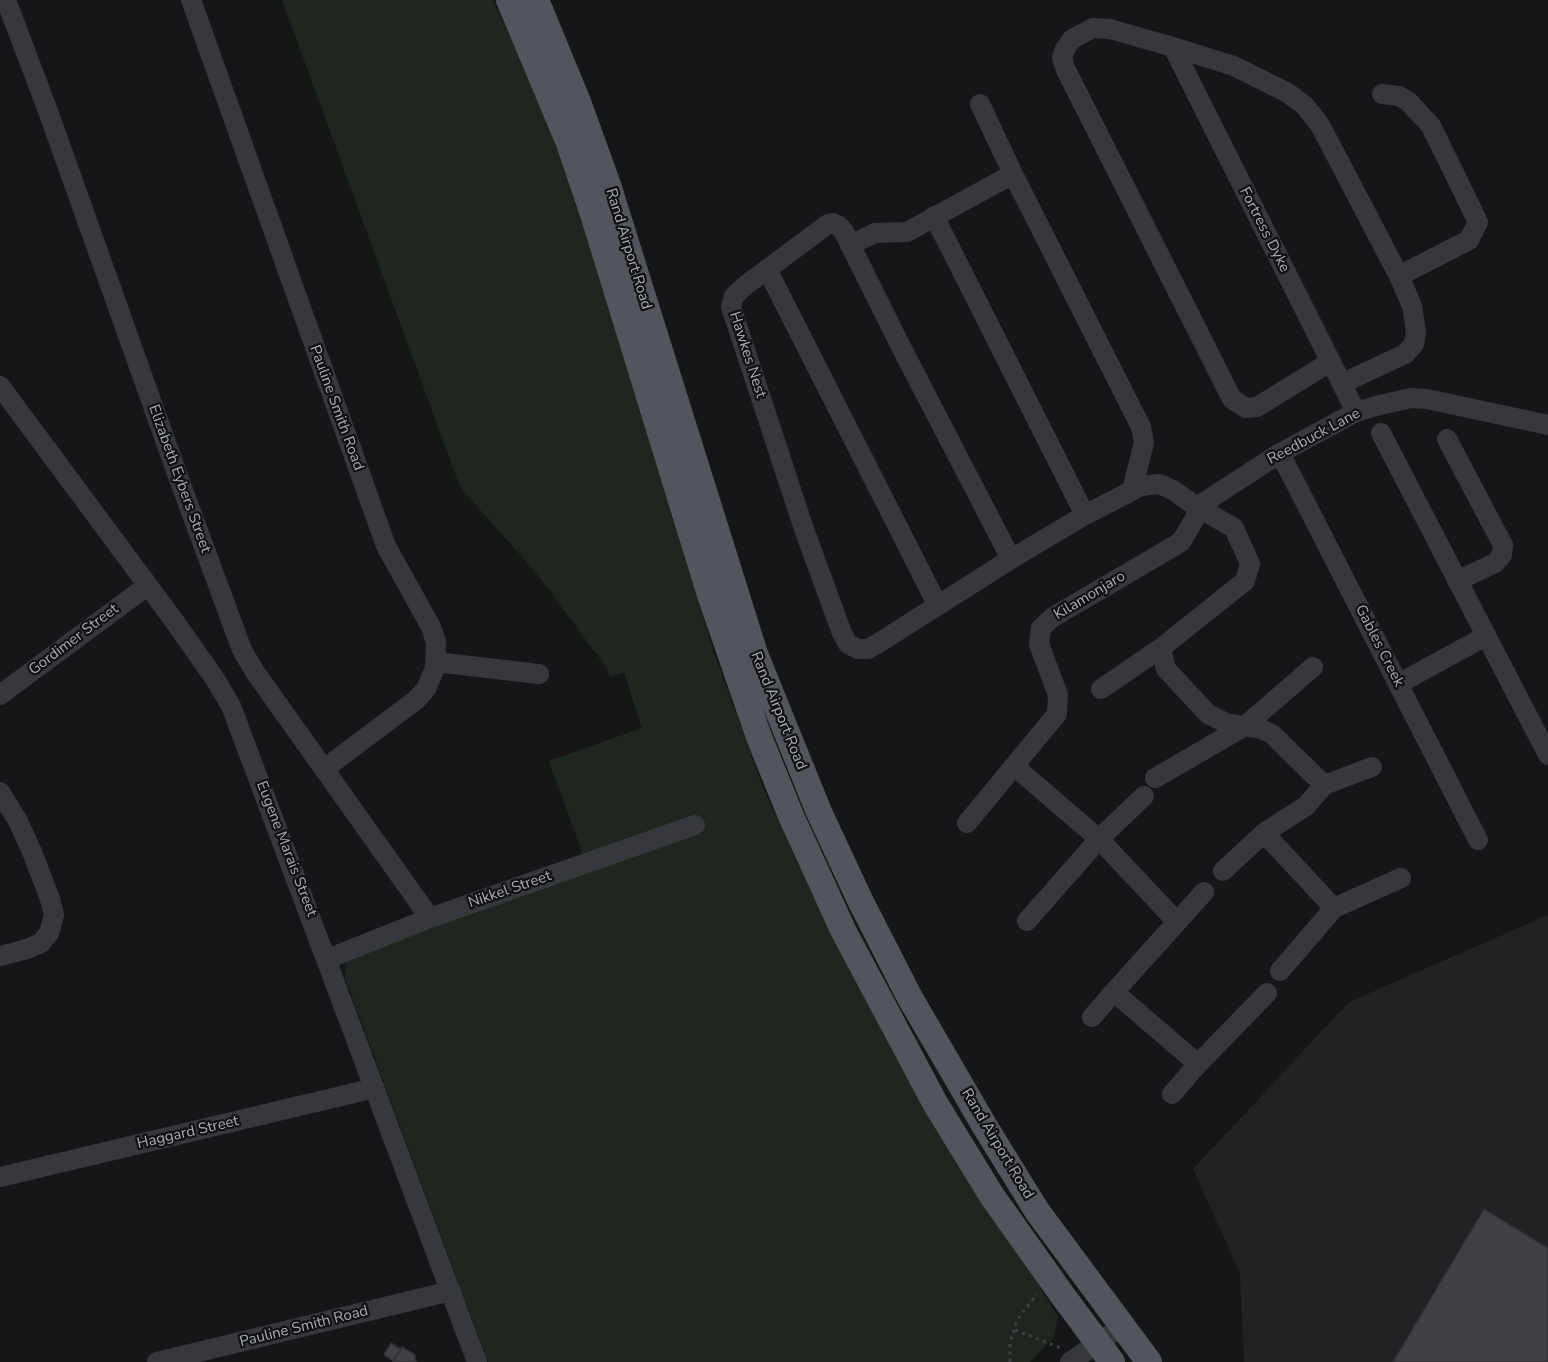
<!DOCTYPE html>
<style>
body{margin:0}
canvas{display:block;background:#161618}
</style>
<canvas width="1548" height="1362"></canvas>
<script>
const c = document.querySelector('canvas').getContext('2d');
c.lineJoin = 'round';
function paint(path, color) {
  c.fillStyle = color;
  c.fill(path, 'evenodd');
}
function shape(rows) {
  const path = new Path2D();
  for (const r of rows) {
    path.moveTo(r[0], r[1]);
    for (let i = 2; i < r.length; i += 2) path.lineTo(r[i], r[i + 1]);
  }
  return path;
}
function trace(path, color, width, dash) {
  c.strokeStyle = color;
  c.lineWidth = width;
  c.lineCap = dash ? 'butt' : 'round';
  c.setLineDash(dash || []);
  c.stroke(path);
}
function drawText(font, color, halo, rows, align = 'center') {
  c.font = font + ' "Nunito Sans",sans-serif';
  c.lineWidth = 4.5;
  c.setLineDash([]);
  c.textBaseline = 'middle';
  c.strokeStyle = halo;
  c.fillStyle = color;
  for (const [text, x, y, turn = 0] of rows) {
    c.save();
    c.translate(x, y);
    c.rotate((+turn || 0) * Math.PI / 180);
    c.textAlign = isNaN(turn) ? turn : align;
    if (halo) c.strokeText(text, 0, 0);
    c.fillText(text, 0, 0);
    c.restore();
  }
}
paint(shape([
 [1548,915,1548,1362,1244,1362,1240,1273,1193,1169,1349,1002]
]), '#222225');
paint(shape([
 [282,0,493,0,548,120,589,240,713,650,764,790,814,898,886,1036,1058,1317,1054,1337,1030,1362,488,1362,345,978,345,968,348,959,369,950,589,872,549,761,642,728,624,672,610,677,606,667,537,574,460,487]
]), '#1e261f');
const building = shape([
 [1484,1209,1548,1248,1548,1362,1393,1362,1484,1209],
 [391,1343,401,1349,393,1361,384,1355,391,1343],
 [402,1347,415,1355,415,1361,417,1362,393,1362,402,1347]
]);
paint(building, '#404145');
trace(building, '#303034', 1.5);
trace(shape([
 [1015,1330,1061,1348],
 [1010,1362,1010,1343,1017,1320,1037,1294]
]), '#3d3f44', 3, [3, 4.5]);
trace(shape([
 [6,0,48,111,179,479,242,650,255,672,430,918],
 [191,0,386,546,431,627,436,642,435,668,426,689,416,700,324,769],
 [1173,47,1356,412],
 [1382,94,1399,96,1409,102,1431,126,1478,222,1469,240,1399,276],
 [980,104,1013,174,1141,427,1144,443,1132,490],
 [934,216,1085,515],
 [850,245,875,233,907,232,1013,174],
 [767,269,938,606],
 [1330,362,1257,407,1246,408,1232,399,1066,70,1062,58,1065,49,1072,39,1093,28,1110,29,1173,47,1234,66,1288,93,1305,106,1320,125,1399,276,1412,306,1416,332,1414,344,1405,354,1343,383],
 [0,386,175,622,215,679,231,706,477,1362],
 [1381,433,1548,755],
 [1447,439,1503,545,1502,555,1495,563,1457,581],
 [1280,453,1478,840],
 [1197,507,1280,453,1356,412,1376,406,1411,398,1427,399,1548,425],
 [1011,559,898,341,844,232,839,226,833,223,828,224,746,285,734,296,731,307,805,532,842,633,848,644,858,649,868,649,877,644,1011,559,1085,515,1141,486,1159,484,1173,490,1197,507,1234,528,1250,564,1245,581,1161,648,1166,669,1208,714,1226,723,1261,729,1272,734,1324,785,1306,806,1264,833,1334,908,1280,971],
 [436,662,539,674],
 [1398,684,1486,636],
 [1101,689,1161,648],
 [0,695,147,586],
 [1014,766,1099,839,1177,922,1114,992,1198,1064,1267,993],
 [1155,778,1245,726,1313,667],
 [1324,785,1372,767],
 [0,792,18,821,32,852,50,899,54,915,49,933,41,943,27,949,0,956],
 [967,823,1057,714,1058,695,1039,644,1041,628,1053,617,1181,542,1195,518,1197,507],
 [1223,871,1264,833],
 [1334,908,1401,878],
 [1027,921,1099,839,1144,796],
 [1177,922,1204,892],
 [327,959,430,918,695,825],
 [1092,1017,1114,992],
 [1172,1094,1198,1064],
 [0,1177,375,1088],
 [157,1362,451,1291],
 [1070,1362,1121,1327]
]), '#37383d', 20);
trace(shape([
 [509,0,569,143,593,214,710,595,759,737,791,816,843,930,935,1103,992,1196,1063,1296,1112,1362],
 [536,0,578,102,608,185,755,654,819,812,860,900,909,996,984,1125,1037,1211,1149,1362]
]), '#53555c', 26);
drawText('15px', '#a8adb8', '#111113', [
 ["Fortress Dyke",1264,230,63],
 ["Rand Airport Road",628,249,73],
 ["Hawkes Nest",747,355,72],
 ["Pauline Smith Road",336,408,70],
 ["Reedbuck Lane",1314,437,-28],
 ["Elizabeth Eybers Street",179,479,70],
 ["Kilamonjaro",1090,596,-31],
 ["Gordimer Street",74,640,-37],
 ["Gables Creek",1379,646,63],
 ["Rand Airport Road",778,711,68],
 ["Eugene Marais Street",286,849,69],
 ["Nikkel Street",510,890,-19],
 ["Haggard Street",188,1133,-13],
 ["Rand Airport Road",997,1144,59],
 ["Pauline Smith Road",304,1327,-14]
]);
</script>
